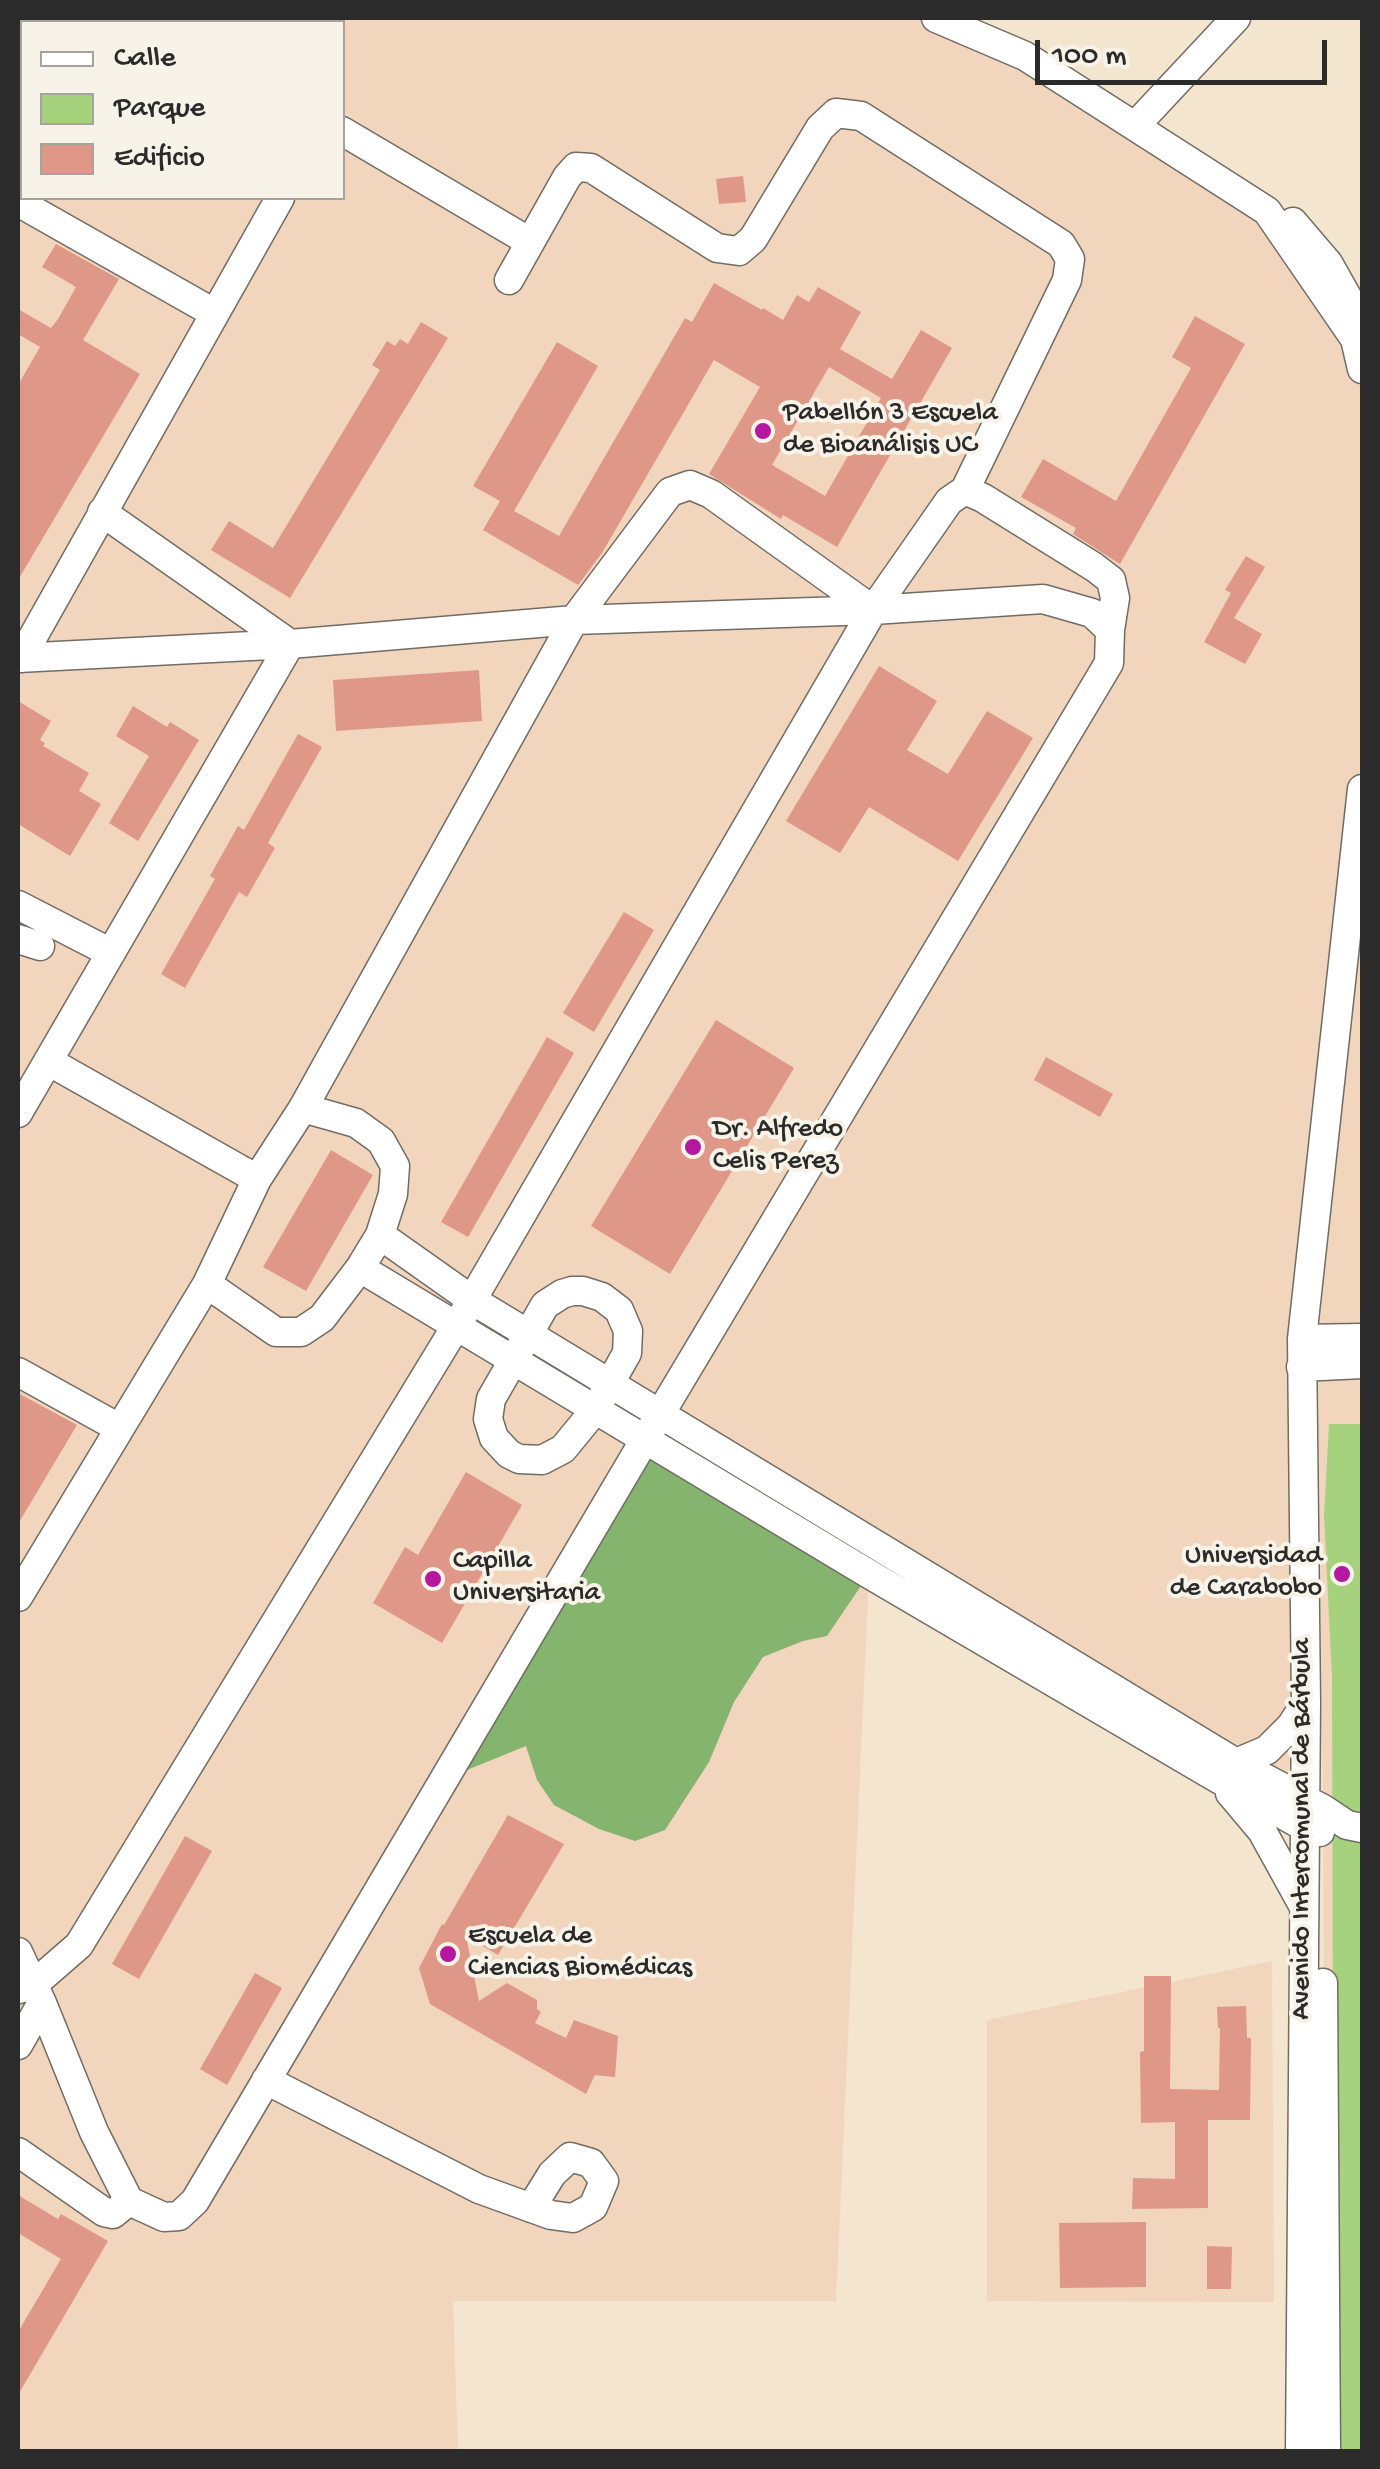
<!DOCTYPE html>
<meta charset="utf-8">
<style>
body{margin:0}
#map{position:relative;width:1380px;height:2469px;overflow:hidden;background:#f3e5ce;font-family:"Gochi Hand",sans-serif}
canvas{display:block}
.frame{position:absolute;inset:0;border:20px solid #2b2b2b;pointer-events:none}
.legend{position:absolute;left:20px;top:20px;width:325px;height:180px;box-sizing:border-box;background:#f7f3e8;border:2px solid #a5a39c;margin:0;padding:12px 18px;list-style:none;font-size:30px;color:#2b2b2b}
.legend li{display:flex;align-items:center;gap:20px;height:50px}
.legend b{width:50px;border:2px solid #a5a39c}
.scale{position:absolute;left:1035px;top:40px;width:292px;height:45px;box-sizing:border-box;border:5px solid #2b2b2b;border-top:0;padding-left:12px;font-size:30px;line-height:35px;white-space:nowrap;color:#2b2b2b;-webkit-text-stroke:8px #f7f3e8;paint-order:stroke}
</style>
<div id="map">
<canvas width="1380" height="2469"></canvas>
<div class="frame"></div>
<ul class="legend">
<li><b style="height:12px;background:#fff"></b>Calle</li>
<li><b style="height:28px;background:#a6d27e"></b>Parque</li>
<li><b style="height:28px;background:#df9887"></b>Edificio</li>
</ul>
<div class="scale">100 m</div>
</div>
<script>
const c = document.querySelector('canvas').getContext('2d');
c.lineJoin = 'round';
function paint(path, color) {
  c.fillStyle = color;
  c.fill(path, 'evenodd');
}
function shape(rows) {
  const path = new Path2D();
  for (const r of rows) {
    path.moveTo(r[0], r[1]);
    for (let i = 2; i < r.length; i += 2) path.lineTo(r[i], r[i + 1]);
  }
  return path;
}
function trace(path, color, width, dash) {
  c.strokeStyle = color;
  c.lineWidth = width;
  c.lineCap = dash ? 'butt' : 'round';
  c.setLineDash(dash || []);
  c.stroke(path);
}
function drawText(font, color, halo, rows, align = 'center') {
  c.font = font + ' "Gochi Hand",sans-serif';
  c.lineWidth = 8;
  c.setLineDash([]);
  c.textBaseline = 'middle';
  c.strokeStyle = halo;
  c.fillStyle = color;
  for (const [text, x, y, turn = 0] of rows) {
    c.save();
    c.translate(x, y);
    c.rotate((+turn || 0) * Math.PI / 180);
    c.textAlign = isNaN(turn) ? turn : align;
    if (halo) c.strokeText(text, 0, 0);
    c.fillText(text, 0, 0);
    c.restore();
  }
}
paint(shape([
 [18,18,936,18,1267,211,1362,369,1362,789,1302,1339,1306,1703,1277,1812,869,1575,836,2301,453,2301,458,2451,18,2451],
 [22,22,342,22,342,198,22,198],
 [1362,920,1362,2451,1326,2451,1323,1809,1318,1338],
 [1272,1961,1274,2302,987,2301,987,2020]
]), '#f1d5bd');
paint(shape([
 [1329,1424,1362,1424,1362,2452,1334,2451,1332,1678,1324,1515]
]), '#a6d27e');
paint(shape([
 [644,1441,869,1574,827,1636,803,1641,763,1657,734,1702,709,1762,665,1830,635,1841,599,1829,554,1805,537,1780,526,1746,457,1774]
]), '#84b46d');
paint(shape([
 [743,176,746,202,719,204,716,179],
 [56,244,119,279,83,340,140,374,18,580,18,385,40,347,18,334,18,309,51,328,58,319,76,287,42,267],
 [714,283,762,310,763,308,783,320,797,295,809,302,818,287,861,312,840,349,892,379,921,330,952,348,837,547,783,515,781,519,709,474,760,387,714,360,602,553,578,585,483,530,500,501,473,486,557,342,598,366,514,511,559,536,685,318,692,322],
 [829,367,881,398,825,496,772,465],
 [1195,316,1245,344,1120,564,1073,534,1076,528,1021,497,1043,459,1116,501,1191,368,1172,357],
 [421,322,448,338,290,598,211,550,229,521,273,548,380,370,372,365,387,341,395,346,400,339,408,344],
 [1246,556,1265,567,1234,618,1262,634,1245,664,1204,642,1231,593,1225,590],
 [879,666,937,701,907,750,948,774,987,711,1033,738,958,861,869,807,840,853,786,821],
 [479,670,482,721,336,731,333,680],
 [18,701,51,721,40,740,45,743,43,746,89,773,79,791,101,804,70,856,18,824],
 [133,706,167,727,170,722,199,740,138,841,109,823,149,756,116,736],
 [298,734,322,747,268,843,275,848,247,897,239,892,185,988,161,974,215,879,210,876,238,826,244,830],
 [624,912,654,930,594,1032,563,1013],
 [716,1020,794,1068,670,1274,591,1226],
 [547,1037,574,1053,468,1237,441,1222],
 [1046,1057,1113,1094,1100,1117,1034,1080],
 [331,1150,373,1175,306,1291,263,1267],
 [18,1393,77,1425,18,1524],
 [466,1472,522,1505,442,1643,373,1603,405,1547,418,1555],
 [508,1815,564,1844,498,1955,466,1936,479,2001,507,1983,537,2000,537,2009,541,2012,535,2023,566,2038,574,2020,618,2036,615,2077,595,2075,586,2094,430,2004,419,1968,442,1924,444,1925],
 [185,1836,212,1851,139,1979,112,1964],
 [255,1973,282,1988,227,2085,200,2069],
 [1144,1976,1171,1976,1170,2089,1219,2090,1220,2028,1218,2028,1217,2007,1246,2006,1247,2038,1251,2038,1250,2120,1208,2120,1208,2208,1132,2209,1133,2178,1175,2179,1175,2122,1141,2123,1140,2052,1144,2051],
 [18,2195,58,2219,61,2214,108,2241,18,2395,18,2332,61,2259,18,2233],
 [1146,2222,1146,2287,1060,2288,1059,2223],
 [1207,2246,1232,2247,1231,2289,1207,2289]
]), '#df9887');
const minor = shape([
 [936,18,1025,56,1267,211,1355,339,1362,369],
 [1135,126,1236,18],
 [342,131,530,242],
 [18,202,214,313],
 [1293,222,1328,263,1354,309],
 [509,280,567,177,576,167,591,168,717,248,739,251,753,239,820,128,836,113,861,116,1061,244,1070,259,1067,280,965,490],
 [18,658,290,644,574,620,873,610,1043,599,1092,613,1110,630,1109,663,644,1441,195,2201,179,2216,164,2217,129,2201,94,2132,42,2003,18,1952],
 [21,658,280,198],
 [18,905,111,953],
 [18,939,40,946],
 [48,1061,257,1179],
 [18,1113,290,644,102,512],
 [380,1235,472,1300,1236,1763,1323,1809,1347,1825,1362,1828],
 [360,1268,869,1574,1215,1777,1305,1827,1320,1832],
 [207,1284,276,1332,301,1332,322,1318,360,1268,380,1235,393,1194,395,1166,381,1141,356,1123,303,1108],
 [572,1291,583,1291,602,1297,619,1310,628,1331,627,1353,595,1410,563,1449,542,1460,519,1459,509,1454,494,1438,488,1419,491,1399,545,1305,562,1294,572,1291],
 [1302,1339,1362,1338],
 [1301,1367,1362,1364],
 [18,1372,119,1428],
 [18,1597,207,1284,257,1179,303,1108,574,620,670,492,690,485,711,494,873,610],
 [1236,1763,1267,1750,1291,1726,1306,1703],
 [1230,1793,1262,1831,1304,1907],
 [1323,1983,1326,2452],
 [19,1989,33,1985,79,1945,472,1300,873,610,949,501,965,490,983,498,1094,567,1111,580,1115,598,1110,630],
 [18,2045,42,2003],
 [266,2080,479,2189,551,2215,573,2218,593,2207,604,2181,591,2163,570,2157,552,2174,531,2208],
 [18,2152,104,2212,113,2214,129,2201],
 [1300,2452,1306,1703,1302,1339,1362,789]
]);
trace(minor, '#716c64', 31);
trace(minor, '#fff', 28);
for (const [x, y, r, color] of [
 [763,431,10,"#b5179e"],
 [693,1147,10,"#b5179e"],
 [1342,1574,10,"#b5179e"],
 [433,1579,10,"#b5179e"],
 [448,1954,10,"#b5179e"]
]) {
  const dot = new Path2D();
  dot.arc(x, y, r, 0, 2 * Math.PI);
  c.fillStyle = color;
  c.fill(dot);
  trace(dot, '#f7f3e8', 4);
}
drawText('28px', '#2b2b2b', '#f7f3e8', [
 ["Pabellón 3 Escuela",783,415],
 ["de Bioanálisis UC",783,447],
 ["Dr. Alfredo",713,1131],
 ["Celis Perez",713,1163],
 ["Universidad",1322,1558,"right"],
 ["de Carabobo",1322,1590,"right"],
 ["Capilla",453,1563],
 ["Universitaria",453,1595],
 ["Escuela de",468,1938],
 ["Ciencias Biomédicas",468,1970]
], 'left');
drawText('28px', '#2b2b2b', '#f7f3e8', [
 ["Avenido Intercomunal de Bárbula",1304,1829,-90]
]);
</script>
